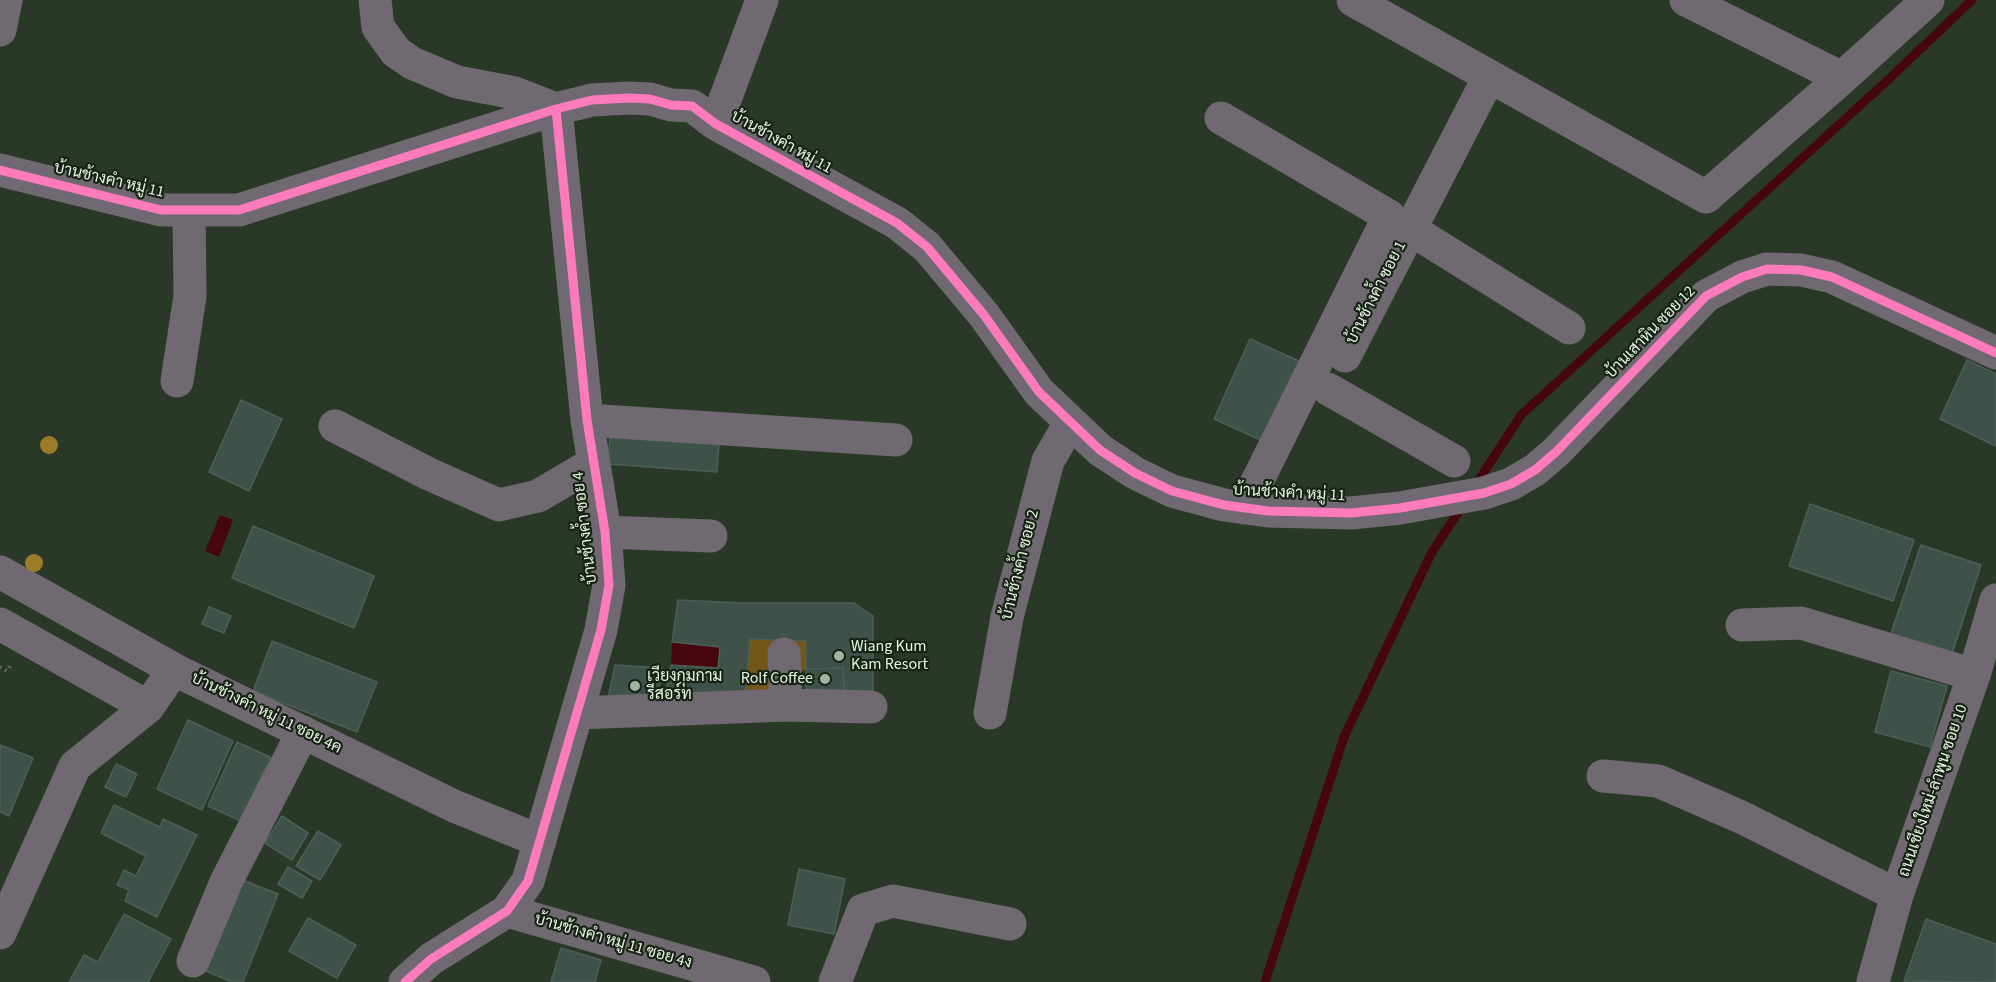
<!DOCTYPE html>
<meta charset="utf-8">
<style>
body{margin:0}
canvas{display:block;background:#2a3927}
</style>
<canvas width="1996" height="982"></canvas>
<script>
const c = document.querySelector('canvas').getContext('2d');
c.lineJoin = 'round';
function paint(path, color) {
  c.fillStyle = color;
  c.fill(path, 'evenodd');
}
function shape(rows) {
  const path = new Path2D();
  for (const r of rows) {
    path.moveTo(r[0], r[1]);
    for (let i = 2; i < r.length; i += 2) path.lineTo(r[i], r[i + 1]);
  }
  return path;
}
function trace(path, color, width, dash) {
  c.strokeStyle = color;
  c.lineWidth = width;
  c.lineCap = dash ? 'butt' : 'round';
  c.setLineDash(dash || []);
  c.stroke(path);
}
function drawText(font, color, halo, rows, align = 'center') {
  c.font = font + ' "Source Sans 3",Sarabun,sans-serif';
  c.lineWidth = 4.5;
  c.setLineDash([]);
  c.textBaseline = 'middle';
  c.strokeStyle = halo;
  c.fillStyle = color;
  for (const [text, x, y, turn = 0] of rows) {
    c.save();
    c.translate(x, y);
    c.rotate((+turn || 0) * Math.PI / 180);
    c.textAlign = isNaN(turn) ? turn : align;
    if (halo) c.strokeText(text, 0, 0);
    c.fillText(text, 0, 0);
    c.restore();
  }
}
paint(shape([
 [750,639,806,641,806,669,744,706]
]), '#735718');
paint(shape([
 [220,515,233,520,219,557,205,551],
 [672,642,720,647,718,668,671,665]
]), '#45060e');
trace(shape([
 [1475,486,1521,415,1889,79,1972,0],
 [1265,982,1344,737,1432,552,1463,505]
]), '#45060e', 9);
const building = shape([
 [1250,339,1299,361,1263,441,1214,419,1250,339],
 [1967,360,1996,374,1996,446,1940,419,1967,360],
 [241,400,282,419,249,491,209,472,241,400],
 [611,423,720,431,717,472,608,464,611,423],
 [1810,504,1914,540,1893,601,1789,566,1810,504],
 [253,526,374,576,354,628,232,578,253,526],
 [1921,545,1981,565,1951,657,1890,636,1921,545],
 [678,600,741,603,854,603,873,616,873,702,845,703,843,668,806,669,806,641,750,639,744,706,663,708,671,665,718,668,720,647,672,642,678,600],
 [209,607,231,616,224,633,202,624,209,607],
 [272,641,377,682,357,732,253,691,272,641],
 [615,665,662,668,657,703,607,703,615,665],
 [843,668,844,690,806,689,806,669,843,668],
 [1891,671,1947,686,1930,747,1875,732,1891,671],
 [188,720,233,741,202,810,157,789,188,720],
 [237,742,270,757,241,821,208,806,237,742],
 [0,745,33,758,9,816,0,812,0,745],
 [116,764,137,774,126,797,105,787,116,764],
 [114,805,160,827,163,819,197,835,157,917,125,901,129,890,117,885,124,870,136,876,146,856,101,833,114,805],
 [282,816,308,833,292,860,265,843,282,816],
 [318,831,341,845,320,880,296,866,318,831],
 [288,867,312,881,302,898,278,884,288,867],
 [799,869,845,879,834,934,788,925,799,869],
 [235,877,278,894,243,982,232,982,198,968,235,877],
 [124,914,171,939,148,982,69,982,84,955,98,962,124,914],
 [308,918,356,945,337,978,289,951,308,918],
 [1926,919,1996,944,1996,982,1904,981,1926,919],
 [561,948,601,960,595,982,551,982,561,948]
]);
paint(building, '#3e5249');
trace(building, '#4c5f57', 1.5);
trace(shape([
 [0,667,7,671,10,666]
]), '#6a6b69', 4, [1.5, 4.5]);
trace(shape([
 [375,0,378,27,396,52,412,63,457,82,515,93,556,109],
 [1353,0,1706,197,1842,78,1928,0],
 [1686,0,1842,78],
 [0,30,6,0],
 [1221,118,1389,216,1244,508],
 [716,124,762,0],
 [0,170,161,210,239,210,556,109,592,100,629,98,650,99,671,105,692,106,716,124,897,223,927,247,984,315,1039,392,1100,450,1135,473,1172,491,1224,505,1268,511,1351,513,1400,508,1484,493,1511,484,1535,470,1556,452,1706,296,1742,277,1767,269,1801,270,1832,277,1996,353],
 [1410,229,1569,328],
 [1345,356,1489,77],
 [177,381,190,296,189,210],
 [1328,389,1454,461],
 [587,420,896,440],
 [335,426,429,474,499,505,538,496,594,463],
 [605,532,711,536],
 [0,572,177,671,454,806,540,841],
 [0,624,148,707],
 [1742,625,1801,623,1974,675],
 [784,654,786,705],
 [577,713,786,705,871,707],
 [990,713,1007,617,1048,461,1070,423],
 [1603,776,1658,781,1741,817,1897,895],
 [507,911,754,982],
 [0,933,75,766,148,707,168,678,177,671],
 [193,961,227,880,303,732],
 [405,982,431,959,507,911,528,881,601,630,609,585,605,532,587,420,556,109],
 [835,982,863,910,893,901,1010,924],
 [1873,982,1897,895,1974,675,1996,600]
]), '#716972', 33);
trace(shape([
 [0,170,161,210,239,210,556,109,592,100,629,98,650,99,671,105,692,106,716,124,897,223,927,247,984,315,1039,392,1100,450,1135,473,1172,491,1224,505,1268,511,1351,513,1400,508,1484,493,1511,484,1535,470,1556,452,1706,296,1742,277,1767,269,1801,270,1832,277,1996,353],
 [405,982,431,959,507,911,528,881,601,630,609,585,605,532,587,420,556,109]
]), '#fd7abc', 9);
c.fillStyle = '#9b7d28';
for (const [x, y] of [
 [49,445],
 [34,563]
]) {
  c.beginPath();
  c.arc(x, y, 9, 0, 2 * Math.PI);
  c.fill();
}
for (const [x, y, r, color] of [
 [839,656,6,"#a3b39f"],
 [825,679,6,"#a3b39f"],
 [635,686,6,"#a3b39f"]
]) {
  const dot = new Path2D();
  dot.arc(x, y, r, 0, 2 * Math.PI);
  c.fillStyle = color;
  c.fill(dot);
  trace(dot, '#172315', 2);
}
drawText('16px', '#e4f4e0', '#172315', [
 ["บ้านช้างคำ หมู่ 11",781,143,29],
 ["บ้านช้างคำ หมู่ 11",109,181,13],
 ["บ้านช้างค้ำ ซอย 1",1377,293,-63],
 ["บ้านเสาหิน ซอย 12",1651,333,-46],
 ["บ้านช้างคำ หมู่ 11",1289,494,3],
 ["บ้านช้างค้ำ ซอย 4",586,528,-97],
 ["บ้านช้างค้ำ ซอย 2",1021,565,-76],
 ["บ้านช้างคำ หมู่ 11 ซอย 4ค",266,714,26],
 ["ถนนเชียงใหม่-ลำพูน ซอย 10",1934,791,-71],
 ["บ้านช้างคำ หมู่ 11 ซอย 4ง",613,942,16]
]);
drawText('16px', '#e4f4e0', '#172315', [
 ["Wiang Kum",851,647],
 ["Kam Resort",851,665],
 ["เวียงกุมกาม",647,677],
 ["รีสอร์ท",647,695],
 ["Rolf Coffee",813,679,"right"]
], 'left');
</script>
